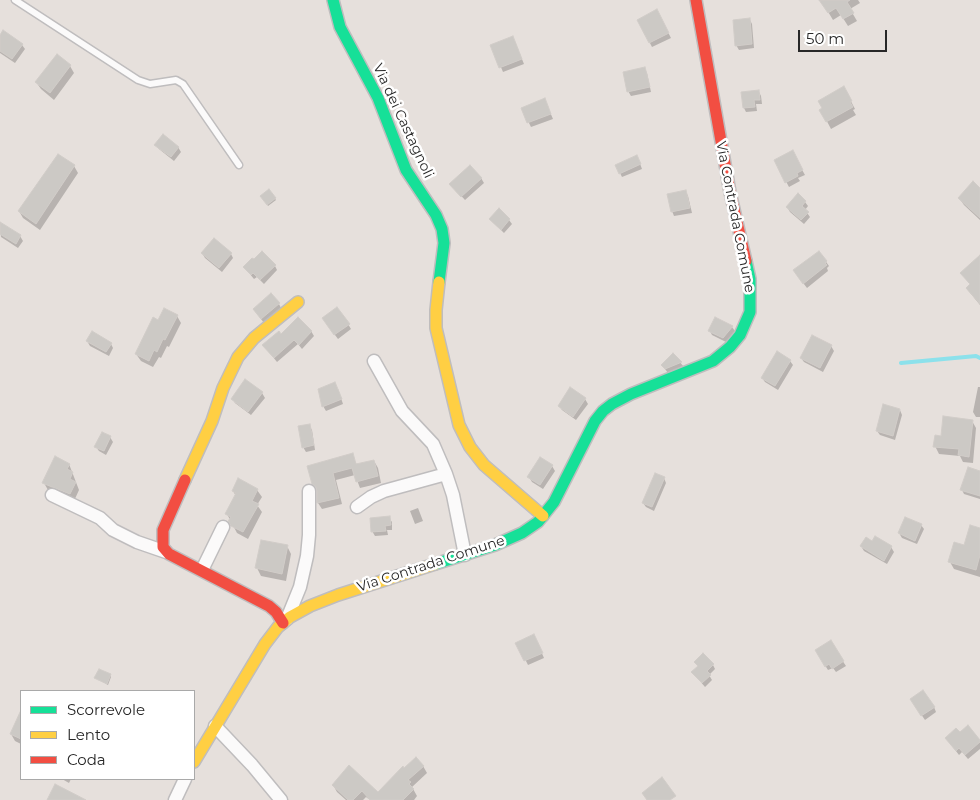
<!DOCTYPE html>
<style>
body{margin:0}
#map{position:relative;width:980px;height:800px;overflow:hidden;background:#e6e0dc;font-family:Montserrat,sans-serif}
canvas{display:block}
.legend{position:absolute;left:20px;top:690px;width:175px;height:90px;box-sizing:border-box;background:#fff;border:1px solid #a9a9a9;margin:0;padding:6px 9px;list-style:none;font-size:15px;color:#272727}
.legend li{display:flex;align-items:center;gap:10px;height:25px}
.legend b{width:25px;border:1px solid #a9a9a9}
.scale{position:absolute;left:798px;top:30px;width:89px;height:22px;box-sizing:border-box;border:2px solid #272727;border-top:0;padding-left:6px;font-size:15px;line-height:18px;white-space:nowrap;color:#272727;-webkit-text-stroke:4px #fff;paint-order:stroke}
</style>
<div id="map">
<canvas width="980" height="800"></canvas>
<ul class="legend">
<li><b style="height:6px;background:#16e098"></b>Scorrevole</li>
<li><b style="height:6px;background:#ffcf43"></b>Lento</li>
<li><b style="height:6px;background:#f24e42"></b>Coda</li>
</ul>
<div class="scale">50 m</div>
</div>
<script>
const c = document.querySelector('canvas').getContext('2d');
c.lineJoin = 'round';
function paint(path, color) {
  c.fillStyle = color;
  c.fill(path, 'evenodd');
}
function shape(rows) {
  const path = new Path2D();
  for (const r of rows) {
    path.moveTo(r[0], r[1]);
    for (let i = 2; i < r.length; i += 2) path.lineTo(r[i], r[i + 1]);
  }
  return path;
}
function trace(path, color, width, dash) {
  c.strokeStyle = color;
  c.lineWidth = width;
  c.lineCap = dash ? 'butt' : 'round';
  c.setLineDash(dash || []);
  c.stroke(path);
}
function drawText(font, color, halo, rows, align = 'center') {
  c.font = font + ' Montserrat,sans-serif';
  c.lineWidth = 5;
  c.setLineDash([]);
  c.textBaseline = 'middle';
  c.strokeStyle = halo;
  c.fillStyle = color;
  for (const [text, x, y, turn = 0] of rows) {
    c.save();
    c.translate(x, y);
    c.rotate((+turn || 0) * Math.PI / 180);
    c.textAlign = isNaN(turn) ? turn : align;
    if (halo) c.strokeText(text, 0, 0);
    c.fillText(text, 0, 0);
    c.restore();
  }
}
paint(shape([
 [821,0,858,0,860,3,850,9,857,21,848,26,841,15,833,20],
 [657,11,671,38,652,47,638,20],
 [750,20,752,24,754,48,739,50,736,45],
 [0,37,22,45,25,49,15,63,0,53],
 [515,42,524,64,503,72,492,46],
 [70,66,74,73,54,100,41,89,36,82],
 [645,69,647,73,651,92,631,96,628,91],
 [844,88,855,109,853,110,856,115,831,129,821,110],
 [759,92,761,96,762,104,756,104,757,111,746,112,744,108],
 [547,105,553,119,531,127,522,109],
 [156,145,178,147,181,152,174,161,159,149],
 [792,152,805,175,798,178,800,181,789,187,775,161],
 [639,161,642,169,622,177,620,173],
 [74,166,78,173,40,230,23,218,19,211],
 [481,178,484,183,465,200,454,188],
 [980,190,980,220,964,205,959,198],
 [269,191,276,200,268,206,262,196],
 [686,192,688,196,692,213,674,216,672,211],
 [805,202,808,206,805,210,810,217,804,224,790,212,787,207],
 [490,219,509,220,512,224,504,233],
 [3,225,20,236,23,241,18,248,1,237,0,229],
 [819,252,829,266,827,268,828,271,807,288,797,275],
 [202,253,231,254,233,258,222,272,205,258],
 [980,263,980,305,967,289,971,286,962,273],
 [275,266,277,270,264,284,257,277,254,279,244,267],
 [279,304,281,308,264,323,254,310],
 [177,316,181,323,169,347,167,346,161,358,159,357,153,367,141,361,136,354,159,321],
 [326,323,348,324,351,329,338,339],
 [732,327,735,331,726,342,712,335,710,331],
 [311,331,314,336,302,349,298,344,277,362,264,346,281,336],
 [87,341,111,344,113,348,109,356,90,346],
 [831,346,834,351,823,372,804,362,801,358],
 [673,354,684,367,668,373,662,365],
 [790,361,793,365,778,390,765,382,762,378],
 [978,387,980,387,980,417,976,417,973,412],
 [338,389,343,404,326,411,323,406],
 [262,393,265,398,251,415,235,403,232,398],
 [585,399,588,404,576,420,562,410,559,406],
 [900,410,902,415,895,440,880,435,877,431],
 [972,421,976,428,973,463,963,462,960,456,939,454,935,446,942,437],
 [309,425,312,430,315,450,306,452,303,447],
 [110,437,113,442,106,455,99,451,96,447],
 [352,455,357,465,374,461,378,468,381,483,360,488,355,475,336,480,342,504,322,509,318,503,318,491,313,483],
 [69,464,79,490,74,501,48,490,44,483],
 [552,466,555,471,543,489,532,482,529,477],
 [980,472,980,499,964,494,962,490],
 [664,478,666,483,654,511,646,507,643,503],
 [257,490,262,497,257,505,262,512,248,539,237,533,227,514,236,496,233,491],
 [418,508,423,521,415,524,410,511],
 [389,518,392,522,392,530,387,530,388,535,375,536,372,531],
 [921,525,924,529,917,544,902,538,899,533],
 [980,530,980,577,954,569,950,562],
 [873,543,891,547,894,552,887,564,864,551,861,546],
 [287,546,291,554,286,581,261,576,257,568],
 [536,640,544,658,528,665,517,643],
 [830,642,846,666,836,672,833,668,828,670,816,651],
 [695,662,713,665,715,669,709,675,712,680,705,687,693,673,698,667],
 [110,675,111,677,108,685,96,678],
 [914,704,934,707,936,712,925,720],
 [21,713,21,744,15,741,11,734],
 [949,742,980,742,980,749,968,759,962,752,959,755],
 [423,766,427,773,412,787,417,796,414,800,370,800,366,797,363,800,346,800,337,792,333,785,378,794,404,769],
 [62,779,71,779,69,783]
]), '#0003');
trace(shape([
 [901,363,976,356,980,358]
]), '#8ce1eb', 4);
const building = shape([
 [819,0,850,0,847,2,854,13,843,19,836,8,828,13,819,0],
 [657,9,669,33,649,43,637,20,657,9],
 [750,18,752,44,735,46,733,20,750,18],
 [3,30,23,44,12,59,0,51,0,35,3,30],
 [513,36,522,59,499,68,490,45,513,36],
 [57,54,71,65,50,93,35,82,57,54],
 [645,67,650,87,627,92,623,72,645,67],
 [844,86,852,101,850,102,853,107,826,122,819,110,822,108,818,101,844,86],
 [759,90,760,100,754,100,755,107,743,108,741,92,759,90],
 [545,98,551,114,527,123,521,108,545,98],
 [163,134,179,147,171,157,154,145,163,134],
 [793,150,803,170,797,173,798,176,785,183,774,160,793,150],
 [58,154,75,165,36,224,18,211,58,154],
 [637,155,641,164,619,174,615,165,637,155],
 [470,165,482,178,461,197,449,184,470,165],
 [973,181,980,188,980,218,958,198,973,181],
 [269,189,276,198,267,205,260,196,269,189],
 [686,190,690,208,671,212,667,194,686,190],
 [798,193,806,201,802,206,809,212,801,220,786,207,798,193],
 [499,208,510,219,501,230,489,219,499,208],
 [0,222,21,235,16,244,0,234,0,222],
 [214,238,232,253,219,268,201,253,214,238],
 [262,251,276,265,260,280,253,273,251,275,243,267,252,258,254,259,262,251],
 [819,251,827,261,825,263,827,265,803,284,793,270,819,251],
 [980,255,980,304,966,288,970,284,960,273,980,255],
 [271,293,280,303,261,319,253,309,271,293],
 [337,307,350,324,334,335,322,318,337,307],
 [164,308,178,315,165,340,163,339,157,352,154,350,149,361,135,354,153,317,158,320,164,308],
 [298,317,312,331,299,345,294,340,274,358,262,345,279,331,281,334,298,317],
 [715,317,733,326,723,338,708,331,715,317],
 [92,331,112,343,106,352,86,341,92,331],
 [812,335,832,345,820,368,800,358,812,335],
 [777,351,791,360,775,386,761,378,777,351],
 [673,353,682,362,665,369,661,365,673,353],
 [245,379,263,392,248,412,231,399,245,379],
 [335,382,342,399,322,407,318,389,335,382],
 [570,387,586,398,573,417,558,406,570,387],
 [883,404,900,409,893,436,876,431,883,404],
 [943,416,973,420,969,457,958,455,959,449,933,447,935,435,941,436,943,416],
 [310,424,314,445,302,448,298,426,310,424],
 [102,432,111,436,104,451,94,447,102,432],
 [353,453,356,464,374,460,378,476,356,482,352,468,333,473,339,498,317,503,317,491,316,487,312,484,307,466,353,453],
 [55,456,70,464,67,469,73,472,70,479,76,482,70,494,42,483,55,456],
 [540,457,553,465,540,485,527,477,540,457],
 [968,467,980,471,980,496,960,490,968,467],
 [655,473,665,477,652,507,642,503,655,473],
 [238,478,258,489,252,501,259,504,243,532,231,526,228,521,231,517,225,514,236,493,232,491,238,478],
 [390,516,391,525,385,526,386,531,371,532,370,518,390,516],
 [905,517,922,524,915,541,898,533,905,517],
 [970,525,980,528,980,555,976,570,948,562,954,542,964,545,970,525],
 [875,536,892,546,884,561,860,546,866,537,872,541,875,536],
 [261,540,288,545,282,574,255,568,261,540],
 [534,634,543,653,524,661,515,643,534,634],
 [831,640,844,661,832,669,829,664,825,667,815,650,831,640],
 [703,653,714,664,707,671,711,675,702,683,691,672,698,666,694,662,703,653],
 [99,669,111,674,107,684,94,678,99,669],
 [923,690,935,707,921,716,910,699,923,690],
 [21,710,21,739,10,734,21,710],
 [968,725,980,740,980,742,965,755,959,748,956,751,945,738,956,728,960,732,968,725],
 [416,757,424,766,408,780,411,782,409,784,414,789,403,800,370,800,362,791,353,800,348,800,332,785,349,765,378,792,403,766,404,768,416,757],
 [662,777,676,796,670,800,647,800,642,793,662,777],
 [55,784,86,800,47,800,55,784]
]);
paint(building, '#ccc9c5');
trace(building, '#d1ccc8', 1);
const lane = shape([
 [15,0,138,80,150,84,176,80,183,84,239,165]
]);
const street = shape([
 [374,361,402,411,433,444,446,474],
 [52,495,100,518,113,530,137,542,166,552],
 [357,507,371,497,384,491,446,474,453,495,465,555],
 [202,570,223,527],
 [287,619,300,587,307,556,309,535,309,491],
 [215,726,252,765,281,800],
 [175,800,185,779]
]);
const fast = shape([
 [333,0,340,27,378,98,406,170,436,215,442,229,444,243,439,282],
 [435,564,495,545,522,533,538,522,554,502,595,421,603,411,612,404,631,394,713,361,730,347,740,335,750,312,750,279,746,261]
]);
const slow = shape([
 [439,282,436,310,436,328,459,425,470,447,484,465,543,516],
 [185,480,212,421,223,388,238,357,254,338,298,302],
 [194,762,265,644,278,627,290,617,310,606,338,595,435,564]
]);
const jam = shape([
 [696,0,730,192,746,261],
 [185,480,163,530,163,547,169,554,269,606,276,612,283,623]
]);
trace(lane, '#bfbdbe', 9);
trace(street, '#bfbdbe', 15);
trace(fast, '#bfbdbe', 14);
trace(slow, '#bfbdbe', 14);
trace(jam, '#bfbdbe', 14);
trace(lane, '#fbfafa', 6);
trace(street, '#fbfafa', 12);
trace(fast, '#16e098', 11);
trace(slow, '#ffcf43', 11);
trace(jam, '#f24e42', 11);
drawText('14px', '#272727', '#fff', [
 ["Via dei Castagnoli",403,121,65],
 ["Via Contrada Comune",735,217,79],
 ["Via Contrada Comune",431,564,-18]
]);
</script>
